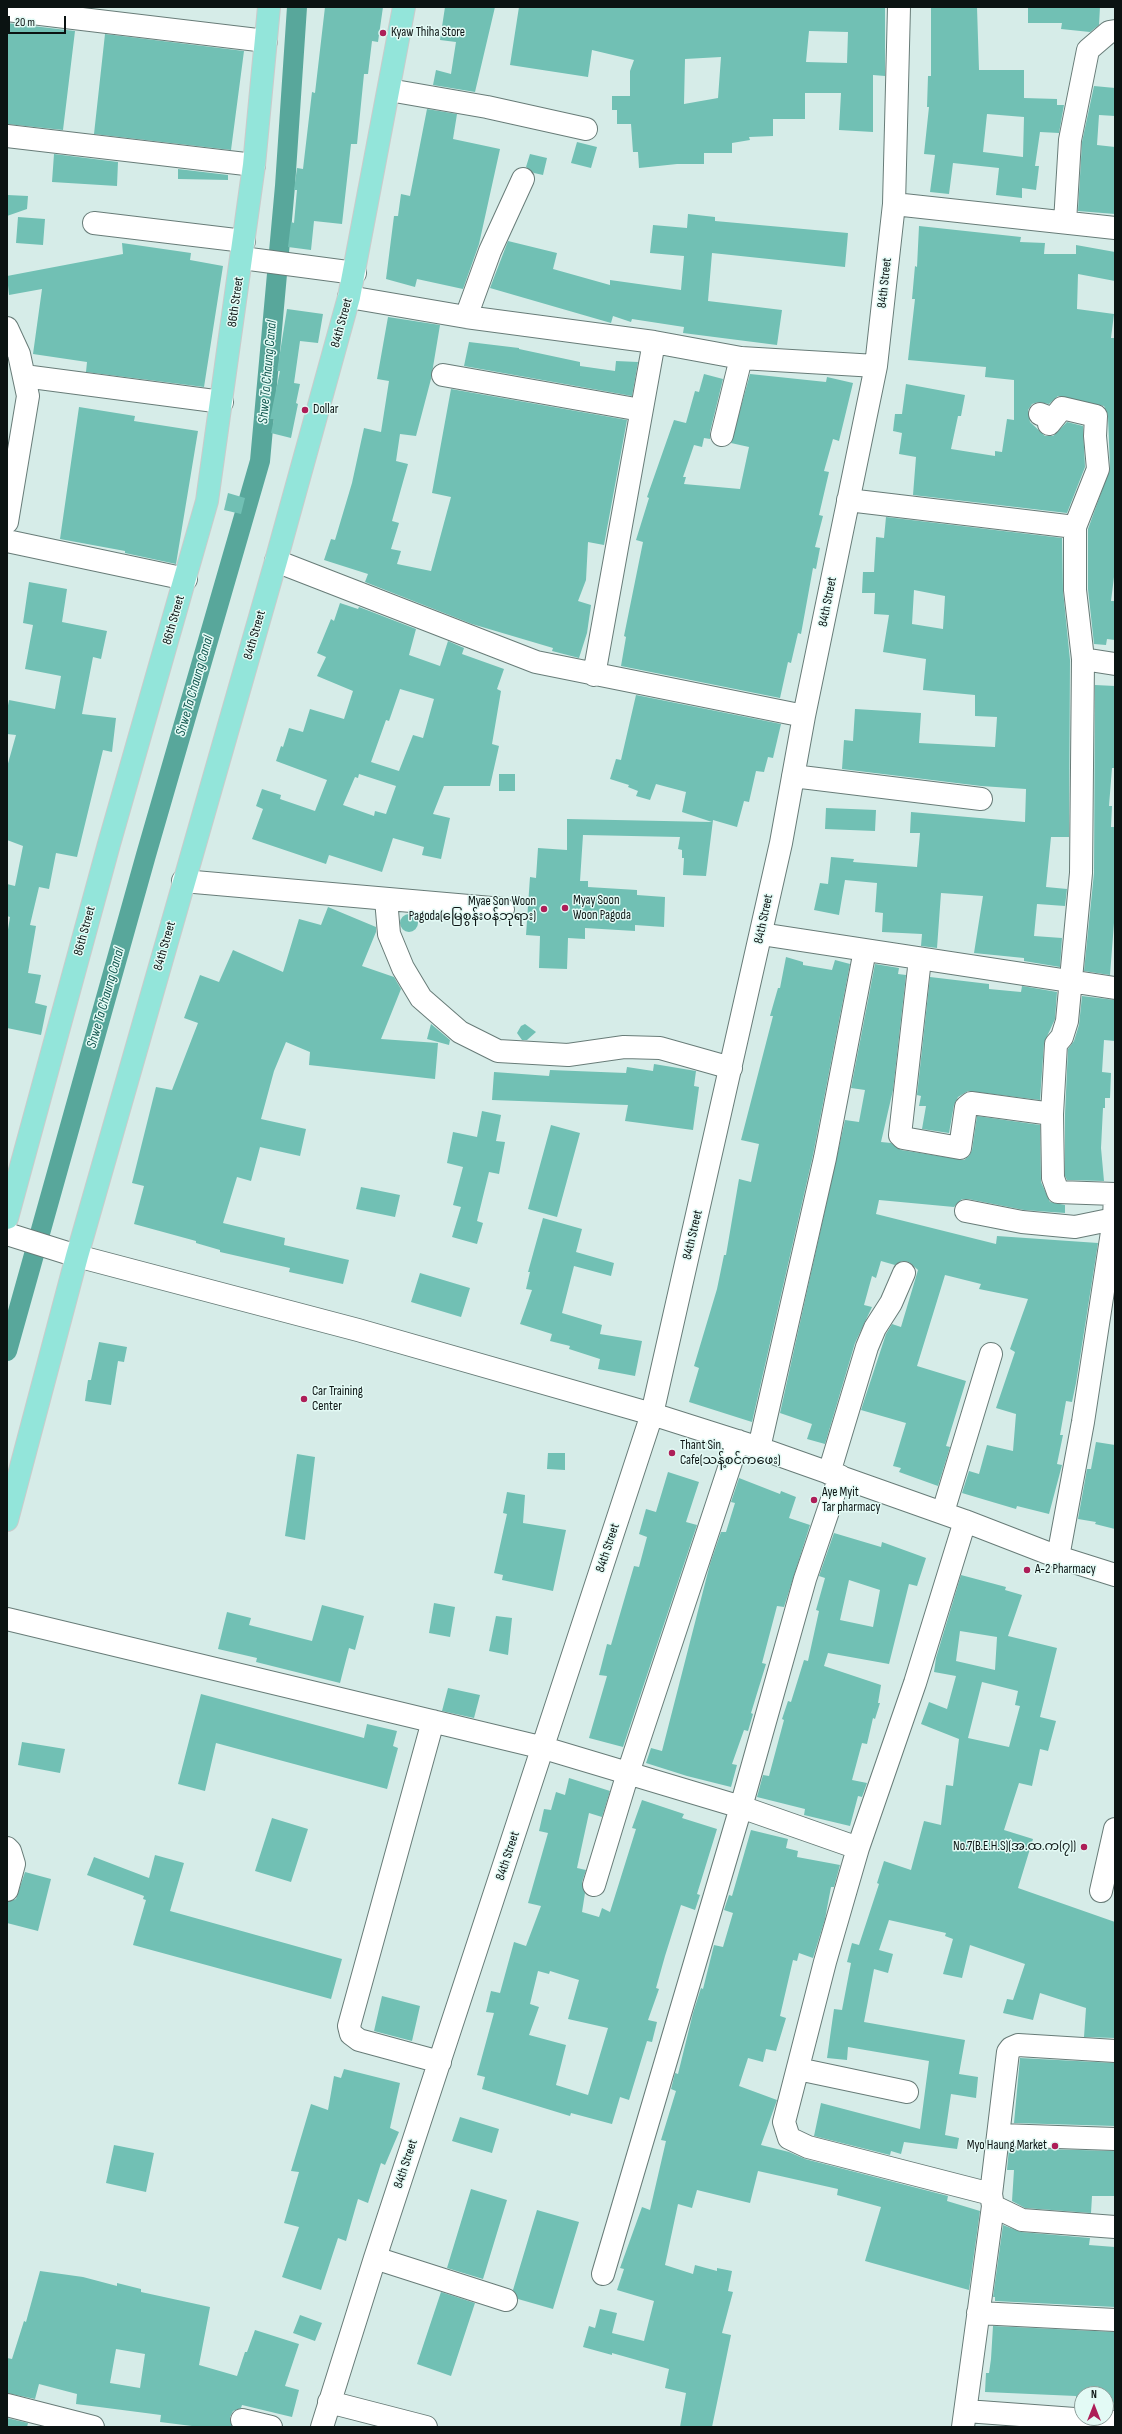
<!DOCTYPE html>
<meta charset="utf-8">
<style>
body{margin:0}
#map{position:relative;width:1122px;height:2434px;overflow:hidden;background:#d6ece8;font-family:"Sofia Sans Condensed",sans-serif}
canvas{display:block}
.frame{position:absolute;inset:0;border:8px solid #0b1312;pointer-events:none}
.north{position:absolute;left:1074px;top:2386px;width:40px;height:40px;box-sizing:border-box;background:#e3faf5;border:1px solid #8d9e9a;border-radius:50%;rotate:0deg;font-size:11px;font-weight:700;line-height:16px;text-align:center;color:#0b1312}
.north::after{content:'';display:block;margin:auto;width:14px;height:18px;background:#ad1e58;clip-path:polygon(50% 0,100% 100%,50% 72%,0 100%)}
.scale{position:absolute;left:8px;top:16px;width:58px;height:18px;box-sizing:border-box;border:2px solid #0b1312;border-top:0;padding-left:5px;font-size:12px;line-height:14px;white-space:nowrap;color:#0b1312;-webkit-text-stroke:3px #e3faf5;paint-order:stroke}
</style>
<div id="map">
<canvas width="1122" height="2434"></canvas>
<div class="frame"></div>
<div class="north">N</div>
<div class="scale">20 m</div>
</div>
<script>
const c = document.querySelector('canvas').getContext('2d');
c.lineJoin = 'round';
function shape(rows) {
  const path = new Path2D();
  for (const r of rows) {
    if (r.length === 3) {
      path.moveTo(r[0] + r[2], r[1]);
      path.arc(r[0], r[1], r[2], 0, 2 * Math.PI);
      continue;
    }
    path.moveTo(r[0], r[1]);
    for (let i = 2; i < r.length; i += 2) path.lineTo(r[i], r[i + 1]);
  }
  return path;
}
function trace(path, color, width, dash) {
  c.strokeStyle = color;
  c.lineWidth = width;
  c.lineCap = dash ? 'butt' : 'round';
  c.setLineDash(dash || []);
  c.stroke(path);
}
function paint(path, color) {
  c.fillStyle = color;
  c.fill(path, 'evenodd');
}
function drawText(font, color, halo, rows, align = 'center') {
  c.font = font + ' "Sofia Sans Condensed","Noto Sans Myanmar",sans-serif';
  c.lineWidth = 3;
  c.setLineDash([]);
  c.textBaseline = 'middle';
  c.strokeStyle = halo;
  c.fillStyle = color;
  for (const [text, x, y, turn = 0] of rows) {
    c.save();
    c.translate(x, y);
    c.rotate((+turn || 0) * Math.PI / 180);
    c.textAlign = isNaN(turn) ? turn : align;
    if (halo) c.strokeText(text, 0, 0);
    c.fillText(text, 0, 0);
    c.restore();
  }
}
trace(shape([
 [7,1351,146,855,260,461,285,186,297,7]
]), '#58a79b', 20);
paint(shape([
 [325,7,383,7,378,42,372,41,368,74,364,74,357,144,351,144,342,224,314,221,311,250,288,247,291,222,294,223,297,190,294,190,297,168,303,169,312,92,315,93],
 [445,7,495,7,475,92,433,85,436,70,451,74,456,42,440,40],
 [519,7,885,8,885,76,873,75,873,132,839,130,841,93,805,93,805,119,773,119,773,136,749,137,750,140,732,143,732,153,704,153,704,164,677,164,639,168,638,152,633,152,631,124,617,124,617,110,612,110,612,96,630,96,630,71,634,60,592,50,588,77,510,65],
 [809,31,848,32,847,63,806,62],
 [721,57,718,98,684,104,685,59],
 [931,7,977,7,979,70,1024,70,1024,98,1057,99,1057,105,1064,105,1059,133,1040,132,1035,166,1039,166,1036,190,1022,188,1022,198,996,195,999,168,953,163,949,194,930,192,935,155,924,154,929,107,927,107,928,76,931,76],
 [987,114,1024,117,1023,157,983,152],
 [1028,7,1100,7,1099,25,1090,32,1061,29,1062,23,1028,23],
 [7,23,75,31,63,130,7,124],
 [105,34,244,51,231,150,94,134],
 [1094,86,1115,88,1115,116,1099,115,1097,145,1115,147,1115,214,1078,211,1082,142],
 [427,109,457,114,453,139,500,149,479,244,463,289,417,279,415,287,386,279,394,216,398,216,401,194,410,196],
 [577,142,597,147,591,168,571,163],
 [54,154,118,162,117,186,52,182],
 [530,154,547,158,543,175,534,173,526,167],
 [178,169,228,175,228,180,178,179],
 [7,195,28,196,27,209,7,216],
 [688,214,715,217,715,221,848,233,845,267,712,253,708,301,782,310,777,345,683,333,684,327,632,319,631,322,613,316,611,323,490,288,508,241,557,253,553,269,610,285,610,280,681,290,684,256,650,253,653,225,687,228],
 [18,217,45,219,43,245,16,243],
 [919,226,1021,237,1020,242,1045,243,1044,254,1076,254,1076,245,1115,252,1115,281,1078,274,1077,309,1114,314,1111,338,1115,338,1115,569,1111,601,1115,601,1115,640,1107,639,1106,645,1094,644,1088,589,1088,529,1110,468,1108,416,1104,406,1058,396,1049,404,1038,402,1032,404,1028,410,1030,422,1045,436,1053,436,1067,422,1083,426,1085,467,1067,513,913,495,916,457,899,454,902,433,893,431,895,414,902,414,906,384,965,395,961,416,958,416,951,449,995,456,995,451,1002,452,1007,419,1014,420,1014,380,985,377,986,367,908,360,915,299,912,299,915,266,917,267],
 [122,243,191,253,190,260,223,266,204,387,86,372,87,362,33,354,42,289,9,295,7,276,123,254],
 [287,309,323,314,318,343,300,341,294,383,300,384,296,403,298,404,291,438,271,433,274,419,270,419,280,371,277,371],
 [388,317,440,325,431,379,416,436,400,434,396,461,408,464,392,521,399,523,391,549,401,551,397,564,431,571,451,497,432,493,451,389,627,420,604,545,588,542,586,580,578,601,591,605,587,633,579,658,552,651,553,648,472,624,365,582,368,574,324,560,331,539,335,540,352,483,364,428,381,432,389,381,377,379],
 [469,342,519,348,519,349,580,362,580,366,615,371,616,361,638,362,632,396,464,366],
 [704,374,723,379,710,432,710,439,704,438,702,447,694,445,683,477,686,477,684,484,740,489,749,447,731,443,750,374,826,382,827,377,853,383,839,441,833,439,824,471,829,472,819,515,823,516,815,547,820,548,816,569,813,568,801,634,798,633,791,663,788,662,780,698,621,666,626,637,624,636,643,542,636,540,649,498,647,497,674,420,686,423,695,391,699,392],
 [79,407,135,416,134,421,198,431,176,564,125,553,125,551,60,539],
 [228,493,245,498,241,514,224,510],
 [886,517,1062,538,1063,591,1070,660,1069,837,1051,837,1046,887,1067,889,1065,906,1037,904,1034,936,1062,938,1060,967,1024,961,1024,958,974,953,983,896,941,893,937,948,921,946,922,934,882,932,883,913,875,912,877,883,845,880,839,915,814,910,820,883,828,884,831,857,854,859,853,862,917,867,920,833,910,833,911,812,1025,822,1026,789,981,786,842,769,844,740,853,741,855,709,921,713,919,743,995,747,997,717,975,716,975,695,923,690,926,659,883,652,889,615,874,614,875,593,862,593,863,572,874,572,876,537,884,538],
 [914,590,945,596,943,629,912,624],
 [29,582,67,589,62,622,107,631,101,659,93,657,82,714,116,718,112,752,103,750,77,857,56,853,49,889,39,887,30,925,36,926,28,973,41,975,35,1003,47,1006,41,1035,7,1028,7,936,10,917,7,916,7,884,15,886,23,846,7,840,7,767,16,735,7,734,7,711,9,700,55,709,61,676,25,669,33,625,23,623],
 [340,603,358,609,359,607,416,629,409,655,440,666,448,641,464,648,462,654,504,669,497,689,501,691,492,744,499,746,490,786,444,786,433,814,450,818,441,859,422,855,424,847,393,838,382,872,329,855,326,864,252,839,263,809,256,806,262,789,281,795,280,799,315,811,327,780,276,761,281,746,283,747,289,728,303,732,310,709,344,719,353,691,317,676,326,657,317,653,331,619,334,621],
 [400,689,434,699,423,738,413,735,399,771,371,762,386,720,389,721],
 [359,774,396,786,386,814,375,811,374,816,343,805,355,777,358,778],
 [1095,685,1115,686,1115,768,1112,768,1109,806,1112,806,1111,827,1115,827,1115,910,1110,975,1084,971,1094,873],
 [636,695,781,724,773,758,768,757,764,772,756,771,749,802,744,801,737,827,713,820,706,876,683,875,684,858,682,858,682,850,678,849,680,837,583,835,580,881,588,881,588,887,637,890,637,895,665,897,664,927,635,925,635,931,585,928,585,939,568,938,567,969,539,968,540,936,526,935,530,877,536,878,538,848,567,850,567,819,712,822,682,812,686,792,656,784,650,800,636,796,638,791,628,787,629,785,610,779,616,759,621,760],
 [499,774,515,774,515,791,499,791],
 [826,808,876,810,875,831,825,829],
 [328,907,376,927,376,932,362,966,394,977,401,989,381,1039,438,1043,435,1079,309,1065,310,1052,286,1042,274,1071,261,1119,306,1129,300,1156,260,1147,251,1181,237,1177,223,1223,285,1238,284,1245,349,1260,343,1284,289,1272,290,1268,220,1252,220,1250,196,1243,196,1241,134,1224,144,1186,132,1183,156,1087,172,1090,198,1023,184,1018,200,975,219,982,233,950,283,972,299,919,321,925],
 [409,923,9],
 [786,957,803,962,803,965,832,970,835,960,850,964,813,1155,752,1422,689,1402,699,1368,694,1366,717,1289,724,1255,726,1255,739,1179,751,1182,759,1144,741,1140,773,1016,770,1016,778,988,780,988],
 [875,964,899,968,898,974,906,975,893,1090,881,1142,891,1143,901,1150,964,1160,969,1156,972,1150,977,1116,1040,1125,1041,1182,1050,1202,1065,1205,1065,1213,1024,1210,968,1199,962,1199,954,1207,879,1200,876,1214,996,1244,997,1236,1098,1243,1076,1383,1072,1402,1066,1401,1060,1435,1063,1435,1057,1464,1062,1465,1049,1514,1017,1506,1016,1509,962,1493,969,1471,979,1474,987,1445,1013,1451,1016,1414,996,1408,1015,1352,1010,1349,1028,1299,979,1289,981,1284,945,1275,917,1366,966,1381,946,1446,950,1447,938,1486,899,1472,901,1468,893,1466,906,1423,861,1410,886,1334,892,1324,901,1327,918,1270,909,1262,902,1261,895,1265,881,1261,876,1278,872,1276,864,1305,872,1307,855,1343,825,1444,807,1439,812,1424,780,1413,845,1120,859,1122,865,1090,851,1088],
 [930,977,989,984,989,989,1021,992,1022,986,1057,992,1055,1019,1044,1043,1040,1100,968,1091,958,1097,954,1105,949,1133,922,1129,926,1106,919,1106,921,1096,917,1095],
 [1082,996,1115,1000,1115,1041,1104,1040,1102,1072,1111,1073,1110,1098,1105,1098,1105,1108,1103,1108,1101,1148,1104,1181,1067,1180,1065,1176,1065,1114,1068,1049,1074,1041,1079,1025],
 [431,1024,450,1040,449,1045,427,1039],
 [525,1024,536,1032,527,1040,522,1040,517,1033,521,1026],
 [654,1064,696,1071,694,1086,699,1087,693,1130,625,1121,628,1105,492,1100,494,1072,549,1076,550,1070,626,1073,627,1067,653,1071],
 [482,1111,501,1115,496,1141,505,1142,499,1174,489,1172,477,1221,483,1223,477,1244,452,1237,461,1207,453,1205,463,1167,447,1163,453,1132,477,1137],
 [551,1125,580,1133,557,1217,528,1209],
 [361,1187,400,1195,395,1217,356,1209],
 [543,1218,582,1229,576,1252,614,1263,611,1276,574,1266,562,1313,602,1325,600,1334,642,1341,635,1376,598,1369,600,1359,569,1349,570,1346,550,1341,552,1334,520,1324,532,1290,526,1289,530,1272,528,1272],
 [420,1273,470,1288,461,1317,411,1302],
 [99,1342,127,1347,124,1362,118,1361,111,1405,85,1401,88,1380,91,1380],
 [1096,1442,1115,1445,1115,1529,1095,1524,1096,1522,1078,1519,1087,1469,1091,1469],
 [548,1453,565,1453,565,1470,547,1469],
 [297,1454,315,1457,305,1540,285,1536],
 [668,1472,699,1482,686,1522,697,1525,623,1747,589,1738,607,1676,599,1675,607,1644,611,1645,634,1566,639,1567,647,1537,639,1534,646,1509,656,1512],
 [739,1478,780,1494,781,1491,796,1497,789,1518,810,1525,784,1607,777,1606,762,1663,766,1664,751,1713,753,1714,748,1731,744,1730,732,1764,737,1765,731,1787,687,1776,646,1763,651,1748,662,1751,710,1564,721,1532,726,1532,735,1503,731,1502],
 [507,1492,525,1495,523,1523,566,1530,553,1591,502,1580,503,1575,494,1573,507,1514,503,1513],
 [834,1533,881,1547,882,1542,926,1558,917,1586,909,1584,889,1664,828,1653,824,1666,881,1685,878,1703,880,1703,875,1719,873,1718,867,1744,862,1743,852,1780,867,1783,862,1797,858,1796,850,1826,804,1815,805,1809,757,1797,763,1775,769,1776,784,1720,782,1719,788,1701,791,1702,804,1660,808,1661,819,1611,816,1610,825,1578,819,1576],
 [849,1580,880,1590,873,1627,840,1620],
 [961,1575,1006,1587,1005,1590,1022,1595,1008,1636,1057,1648,1040,1717,1056,1721,1048,1751,1040,1749,1032,1786,1019,1783,1004,1830,1033,1839,1018,1888,1115,1922,1115,2038,1084,2037,1086,2008,1040,1993,1033,2020,1003,2013,1007,1999,1013,2000,1025,1964,970,1945,962,1978,943,1974,953,1939,945,1936,946,1933,889,1920,879,1950,893,1954,888,1973,874,1969,864,2022,965,2040,959,2074,978,2077,976,2098,951,2094,945,2135,959,2138,957,2149,904,2142,901,2154,891,2151,890,2155,814,2136,821,2103,920,2129,929,2061,848,2047,847,2060,827,2058,834,2009,842,2010,851,1963,847,1962,852,1943,859,1945,879,1884,877,1883,884,1861,911,1870,924,1821,941,1825,946,1785,953,1786,959,1739,921,1724,929,1702,947,1709,956,1676,934,1672,936,1658],
 [960,1631,997,1637,995,1670,956,1661],
 [982,1682,1018,1691,1015,1705,1020,1706,1009,1747,968,1738],
 [434,1603,455,1607,450,1637,429,1633],
 [322,1605,364,1616,355,1650,349,1648,340,1683,256,1662,257,1658,218,1649,227,1612,251,1618,249,1625,312,1641],
 [496,1616,512,1618,508,1655,489,1651],
 [448,1688,480,1695,474,1718,442,1711],
 [201,1694,364,1738,367,1724,397,1731,393,1746,398,1748,387,1789,216,1743,205,1791,178,1784],
 [22,1742,65,1749,60,1773,18,1765],
 [569,1778,610,1791,602,1817,589,1813,577,1868,586,1870,582,1882,585,1893,582,1912,599,1917,602,1908,610,1912,636,1829,632,1828,642,1800,684,1814,682,1818,717,1829,697,1894,700,1895,695,1910,681,1905,665,1956,656,1988,659,1989,648,2020,657,2022,652,2042,647,2041,629,2100,620,2097,612,2124,571,2113,570,2116,482,2089,485,2077,477,2075,494,2013,486,2012,491,1991,500,1993,514,1942,526,1946,541,1906,528,1903,548,1833,539,1831,544,1809,551,1810,556,1792,565,1795],
 [538,1971,549,1974,550,1971,579,1980,568,2019,608,2028,588,2095,556,2085,566,2045,529,2035,539,2007,530,2004],
 [272,1818,308,1829,291,1882,255,1871],
 [751,1830,788,1839,786,1848,798,1851,797,1857,840,1865,834,1887,831,1887,825,1919,813,1958,799,1953,797,1961,793,1960,780,2016,786,2018,776,2051,766,2049,763,2062,748,2058,739,2086,777,2100,761,2145,789,2152,805,2159,948,2196,947,2201,980,2211,969,2290,865,2261,881,2207,837,2195,838,2189,758,2171,750,2203,697,2190,692,2208,678,2204,665,2265,693,2274,695,2265,717,2271,717,2268,732,2271,728,2291,733,2292,722,2333,731,2335,712,2427,680,2427,686,2393,665,2388,669,2369,612,2353,612,2355,583,2347,589,2326,595,2328,600,2309,617,2313,612,2333,644,2341,654,2301,617,2290,624,2269,620,2268,642,2207,650,2210,666,2141,661,2140,676,2091,671,2089,675,2073,678,2074,693,2013,701,1988,703,1989,714,1945,723,1947,733,1913,724,1910,729,1895,732,1896],
 [155,1855,184,1863,170,1911,342,1959,331,1999,133,1945,146,1900,143,1899,144,1896,87,1875,94,1857,149,1878],
 [25,1872,51,1879,38,1931,7,1923,7,1902,16,1899],
 [382,1996,420,2006,412,2041,374,2031],
 [1020,2058,1115,2063,1115,2126,1014,2123],
 [344,2069,400,2083,390,2128,399,2132,385,2165,381,2163,368,2203,358,2199,346,2241,338,2238,321,2290,282,2277,299,2227,284,2223,299,2172,291,2171,311,2104,328,2110,334,2076,341,2078],
 [460,2117,499,2129,492,2153,452,2141],
 [114,2145,154,2153,146,2192,106,2183],
 [1009,2148,1115,2151,1115,2196,1092,2196,1091,2213,1025,2208,1012,2201,1014,2170,1007,2170],
 [471,2189,507,2200,483,2279,447,2268],
 [537,2210,579,2222,553,2309,518,2299,513,2290],
 [1003,2225,1021,2232,1090,2238,1089,2245,1115,2247,1115,2307,995,2301,995,2297,993,2297],
 [40,2271,83,2277,117,2286,117,2283,141,2289,141,2292,210,2307,199,2365,237,2376,245,2352,247,2352,255,2330,299,2344,285,2386,299,2390,292,2417,242,2405,241,2408,233,2411,230,2417,232,2427,200,2427,160,2422,161,2415,76,2404,77,2394,39,2384,35,2399,7,2393,7,2358,12,2359,24,2321,26,2322],
 [116,2349,145,2354,140,2388,110,2383],
 [441,2292,475,2303,451,2376,417,2364],
 [300,2315,322,2323,315,2341,293,2333],
 [993,2326,1115,2332,1115,2403,1106,2403,1106,2394,1082,2394,1082,2403,1076,2403,1076,2396,985,2392,986,2373,989,2373,991,2359],
 [7,2418,28,2423,27,2427,7,2427]
]), '#71c0b4');
const minor = shape([
 [7,10,266,41],
 [389,90,487,107,586,129],
 [7,136,254,165],
 [894,204,1115,228],
 [1065,222,1070,140,1088,50,1109,32,1115,31],
 [94,223,244,241],
 [242,258,355,273],
 [349,297,466,317,654,342,741,358,876,366],
 [466,317,490,251,523,179],
 [7,328,19,354,28,396,7,522],
 [443,375,641,410],
 [24,376,222,402],
 [1040,414,1048,417,1049,424,1062,408,1096,416,1095,436,1098,469,1075,527],
 [722,435,741,358],
 [848,500,1075,527,1075,590,1083,659,1115,664],
 [7,541,186,579],
 [276,561,536,662,804,716],
 [1083,659,1081,873,1067,1021,1062,1037,1056,1044,1052,1114,1053,1178,1058,1192,1115,1194],
 [594,675,654,342],
 [793,776,981,799],
 [183,881,503,909],
 [386,899,389,934,403,968,421,998,460,1032,498,1051,568,1055,624,1047,660,1048,731,1068],
 [761,934,1115,988],
 [920,959,900,1135,903,1138,960,1148,966,1107,971,1103,1052,1114],
 [966,1211,1022,1222,1075,1227,1114,1219],
 [7,1234,77,1256,358,1330,652,1414,759,1448,965,1521,1058,1557,1115,1575],
 [759,1448,825,1158,865,950],
 [829,1473,867,1347,875,1328,891,1303,904,1273],
 [943,1512,991,1354],
 [965,1521,915,1683,858,1848,825,1962,784,2122,789,2138,808,2147,991,2194],
 [1058,1557,1083,1422,1114,1219,1115,1194],
 [7,1619,544,1748,741,1807,858,1848],
 [433,1721,349,2026,351,2034,359,2040,440,2062],
 [7,1848,10,1851,14,1864,7,1890],
 [594,1885,628,1773,738,1441],
 [1101,1891,1115,1829],
 [798,2069,907,2092],
 [1000,2135,1115,2139],
 [993,2206,1022,2220,1115,2227],
 [375,2258,506,2300],
 [603,2274,741,1807,805,1579,840,1476],
 [978,2313,1115,2320],
 [329,2402,426,2427],
 [7,2405,93,2427],
 [966,2411,1115,2422],
 [242,2420,271,2427],
 [322,2427,375,2258,652,1414,781,843,804,716,876,366,894,204,899,7],
 [963,2427,993,2206,991,2194,1008,2052,1011,2048,1018,2045,1115,2051]
]);
const major = shape([
 [7,1218,109,844,207,501,254,165,269,7],
 [7,1520,77,1256,276,561,349,297,404,7]
]);
trace(minor, '#687c78', 24);
trace(major, '#c9cbcb', 24);
trace(minor, '#fff', 22);
trace(major, '#93e5da', 22);
for (const [x, y, r, color] of [
 [383,33,4,"#ad1e58"],
 [305,410,4,"#ad1e58"],
 [565,908,4,"#ad1e58"],
 [544,909,4,"#ad1e58"],
 [304,1399,4,"#ad1e58"],
 [672,1453,4,"#ad1e58"],
 [814,1500,4,"#ad1e58"],
 [1027,1570,4,"#ad1e58"],
 [1084,1847,4,"#ad1e58"],
 [1055,2146,4,"#ad1e58"]
]) {
  const dot = new Path2D();
  dot.arc(x, y, r, 0, 2 * Math.PI);
  c.fillStyle = color;
  c.fill(dot);
  trace(dot, '#e3faf5', 1.5);
}
drawText('13px', '#0b1312', '#e3faf5', [
 ["Kyaw Thiha Store",391,33],
 ["Dollar",313,410],
 ["Myay Soon",573,901],
 ["Woon Pagoda",573,916],
 ["Myae Son Woon",536,902,"right"],
 ["Pagoda(မြေစွန်း၀န်ဘုရား)",536,917,"right"],
 ["Car Training",312,1392],
 ["Center",312,1407],
 ["Thant Sin",680,1446],
 ["Cafe(သန့်စင်ကဖေး)",680,1461],
 ["Aye Myit",822,1493],
 ["Tar pharmacy",822,1508],
 ["A-2 Pharmacy",1035,1570],
 ["No.7(B.E.H.S)(အ.ထ.က(၇))",1076,1847,"right"],
 ["Myo Haung Market",1047,2146,"right"]
], 'left');
drawText('13px', '#0b1312', '#e3faf5', [
 ["84th Street",885,283,-84],
 ["86th Street",236,302,-82],
 ["84th Street",342,323,-75],
 ["84th Street",828,602,-79],
 ["86th Street",174,620,-74],
 ["84th Street",255,635,-74],
 ["84th Street",764,919,-78],
 ["86th Street",85,931,-75],
 ["84th Street",165,946,-74],
 ["84th Street",693,1235,-77],
 ["84th Street",608,1548,-72],
 ["84th Street",508,1856,-72],
 ["84th Street",406,2164,-72]
]);
drawText('italic 14px', '#10554d', '#e3faf5', [
 ["Shwe Ta Chaung Canal",268,372,-85],
 ["Shwe Ta Chaung Canal",195,686,-74],
 ["Shwe Ta Chaung Canal",106,998,-74]
]);
</script>
